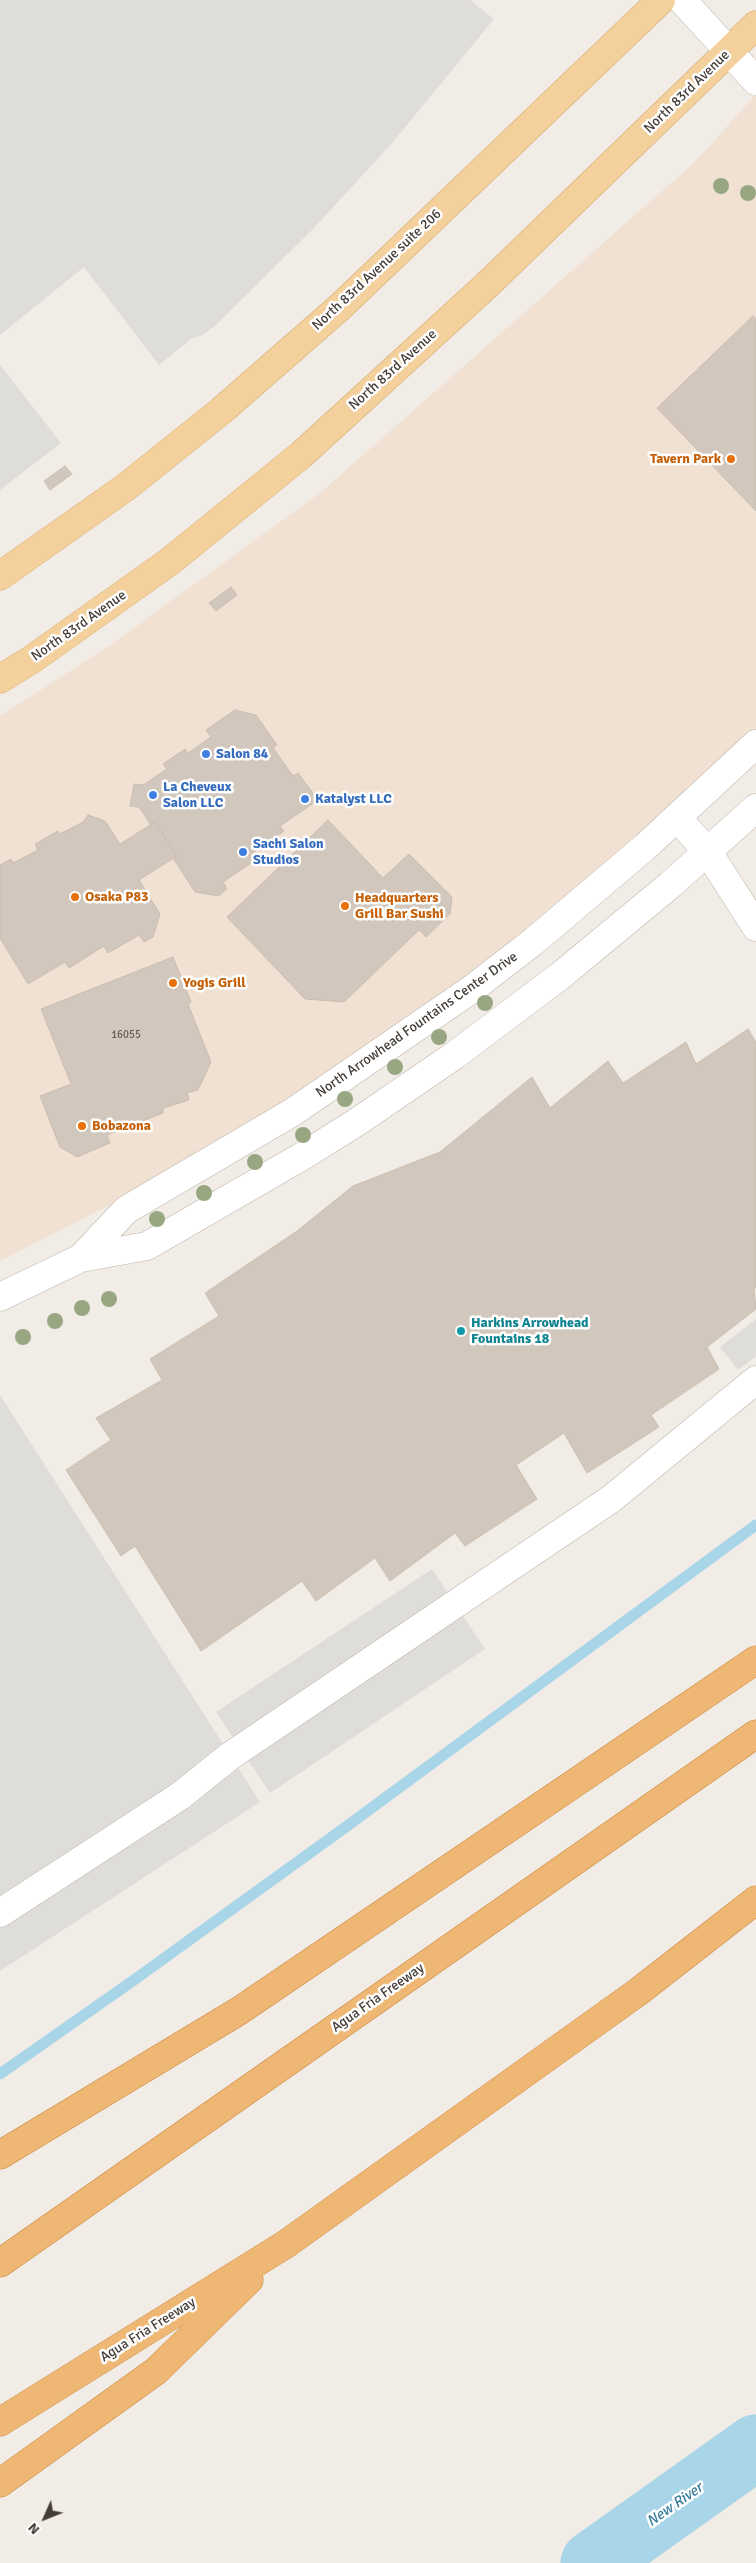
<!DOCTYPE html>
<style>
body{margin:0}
#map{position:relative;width:756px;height:2563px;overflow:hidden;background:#f1ece6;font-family:Signika,sans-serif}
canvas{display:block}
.north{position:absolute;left:20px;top:2493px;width:50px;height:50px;-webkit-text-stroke:4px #fff;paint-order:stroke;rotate:226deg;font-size:14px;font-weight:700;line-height:20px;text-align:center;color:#433c36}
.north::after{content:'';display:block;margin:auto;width:18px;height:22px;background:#433c36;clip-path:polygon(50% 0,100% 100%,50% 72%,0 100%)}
</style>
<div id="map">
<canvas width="756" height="2563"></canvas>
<div class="north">N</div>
</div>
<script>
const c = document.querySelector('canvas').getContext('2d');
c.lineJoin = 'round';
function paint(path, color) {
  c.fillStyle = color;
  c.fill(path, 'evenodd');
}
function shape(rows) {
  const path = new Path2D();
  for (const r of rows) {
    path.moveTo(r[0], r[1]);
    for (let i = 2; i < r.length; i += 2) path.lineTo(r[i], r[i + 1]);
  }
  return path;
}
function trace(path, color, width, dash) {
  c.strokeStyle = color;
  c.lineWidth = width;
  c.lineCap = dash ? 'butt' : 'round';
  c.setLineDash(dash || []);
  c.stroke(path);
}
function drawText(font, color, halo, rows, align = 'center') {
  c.font = font + ' Signika,sans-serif';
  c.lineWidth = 5;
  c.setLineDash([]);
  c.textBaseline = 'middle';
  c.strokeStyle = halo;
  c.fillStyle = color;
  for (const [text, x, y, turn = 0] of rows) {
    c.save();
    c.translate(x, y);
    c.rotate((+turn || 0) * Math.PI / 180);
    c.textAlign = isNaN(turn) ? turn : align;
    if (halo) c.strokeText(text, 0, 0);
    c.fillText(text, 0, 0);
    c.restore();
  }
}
paint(shape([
 [756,94,756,734,574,899,303,1096,177,1171,0,1261,0,716,109,646,320,493,695,162]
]), '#f1e1d3');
paint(shape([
 [0,0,470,0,494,19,393,142,314,228,216,325,203,335,191,339,159,365,84,267,0,335],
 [0,365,61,443,0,490],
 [756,1319,756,1356,738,1370,720,1347],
 [0,1395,260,1802,0,1971],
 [432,1569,485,1649,270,1793,216,1712]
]), '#dfddda');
trace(shape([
 [0,2074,134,1980,343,1829,756,1525]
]), '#a8d5e8', 11);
trace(shape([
 [593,2563,756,2447]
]), '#a8d5e8', 65);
const building = shape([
 [753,316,756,319,756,511,657,408,753,316],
 [65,466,72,474,50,490,44,481,65,466],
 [231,587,237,595,216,611,209,603,231,587],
 [235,710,256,715,277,745,273,748,293,776,298,773,318,800,280,826,284,831,250,855,254,861,223,882,227,889,218,896,195,892,173,858,177,856,155,822,151,825,139,807,130,806,134,784,143,785,167,769,163,764,185,749,188,753,211,737,206,730,235,710],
 [88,815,105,821,120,844,155,822,177,856,139,880,160,914,153,937,144,942,139,935,108,953,104,946,69,968,65,962,28,984,0,938,0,865,11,859,13,863,38,850,35,844,58,831,60,834,83,822,88,815],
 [328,820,383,878,409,854,452,897,450,914,426,937,419,930,344,1002,305,999,227,917,328,820],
 [173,957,191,1002,188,1004,211,1062,198,1090,187,1093,189,1100,163,1108,163,1113,107,1135,110,1143,77,1157,60,1147,40,1096,71,1084,41,1009,173,957],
 [748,1029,756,1042,756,1287,754,1289,756,1309,707,1347,719,1369,651,1415,659,1427,587,1473,564,1433,516,1465,537,1499,465,1546,455,1533,390,1581,375,1558,316,1601,302,1581,201,1651,135,1546,121,1556,66,1470,111,1440,96,1418,162,1380,150,1359,219,1316,205,1293,297,1231,353,1186,440,1152,532,1077,550,1108,608,1061,623,1083,686,1042,696,1064,748,1029]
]);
paint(building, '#d1c7bd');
trace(building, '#cbbeb1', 1);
const tertiary = shape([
 [682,0,756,81],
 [677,818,708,852,756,927],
 [81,1258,126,1210,293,1112,472,989,534,941,645,847,756,744],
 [0,1297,81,1258,147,1246,306,1154,357,1122,455,1055,560,976,670,885,756,808],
 [0,1913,180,1796,230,1756,611,1499,756,1380]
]);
const primary = shape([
 [0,576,126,487,221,411,340,307,661,0],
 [0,679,31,660,169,562,301,455,487,285,756,25]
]);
const motorway = shape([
 [0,2155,239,2011,756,1660],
 [0,2263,756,1734],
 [0,2422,286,2244,638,1992,756,1900],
 [0,2483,156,2371,249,2280]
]);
trace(tertiary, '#beb6ac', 29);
trace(primary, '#d6ab6e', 29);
trace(motorway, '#cc8a45', 29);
trace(tertiary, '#fff', 28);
trace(primary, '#f3d09c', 28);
trace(motorway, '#eeb773', 28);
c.fillStyle = '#98a782';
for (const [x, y] of [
 [721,186],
 [748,193],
 [485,1003],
 [439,1037],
 [395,1067],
 [345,1099],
 [303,1135],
 [255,1162],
 [204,1193],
 [157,1219],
 [109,1299],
 [82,1308],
 [55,1321],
 [23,1337]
]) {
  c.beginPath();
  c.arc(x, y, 8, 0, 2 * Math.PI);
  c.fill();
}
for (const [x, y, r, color] of [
 [731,459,5,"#e8710a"],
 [206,754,5,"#3f7fe0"],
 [153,795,5,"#3f7fe0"],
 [305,799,5,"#3f7fe0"],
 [243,852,5,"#3f7fe0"],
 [75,897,5,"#e8710a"],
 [345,906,5,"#e8710a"],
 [173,983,5,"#e8710a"],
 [82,1126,5,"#e8710a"],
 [461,1331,5,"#0f9aa8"]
]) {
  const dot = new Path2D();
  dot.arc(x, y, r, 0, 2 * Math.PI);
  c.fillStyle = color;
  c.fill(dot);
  trace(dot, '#fff', 2);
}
drawText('11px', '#665f58', null, [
 ["16055",126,1035]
]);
drawText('14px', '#433c36', '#fff', [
 ["North 83rd Avenue",687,92,-44],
 ["North 83rd Avenue suite 206",377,270,-43],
 ["North 83rd Avenue",393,370,-42],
 ["North 83rd Avenue",79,626,-35],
 ["North Arrowhead Fountains Center Drive",417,1025,-35],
 ["Agua Fria Freeway",378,1998,-35],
 ["Agua Fria Freeway",148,2330,-32]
]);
drawText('bold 14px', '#c56008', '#fff', [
 ["Tavern Park",721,459,"right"],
 ["Osaka P83",85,897],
 ["Headquarters",355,898],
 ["Grill Bar Sushi",355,914],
 ["Yogis Grill",183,983],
 ["Bobazona",92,1126]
], 'left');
drawText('bold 14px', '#366cbe', '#fff', [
 ["Salon 84",216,754],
 ["La Cheveux",163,787],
 ["Salon LLC",163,803],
 ["Katalyst LLC",315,799],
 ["Sachi Salon",253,844],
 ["Studios",253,860]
], 'left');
drawText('bold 14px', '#0d838f', '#fff', [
 ["Harkins Arrowhead",471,1323],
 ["Fountains 18",471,1339]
], 'left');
drawText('italic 15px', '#397d9c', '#fff', [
 ["New River",675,2505,-35]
]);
</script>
